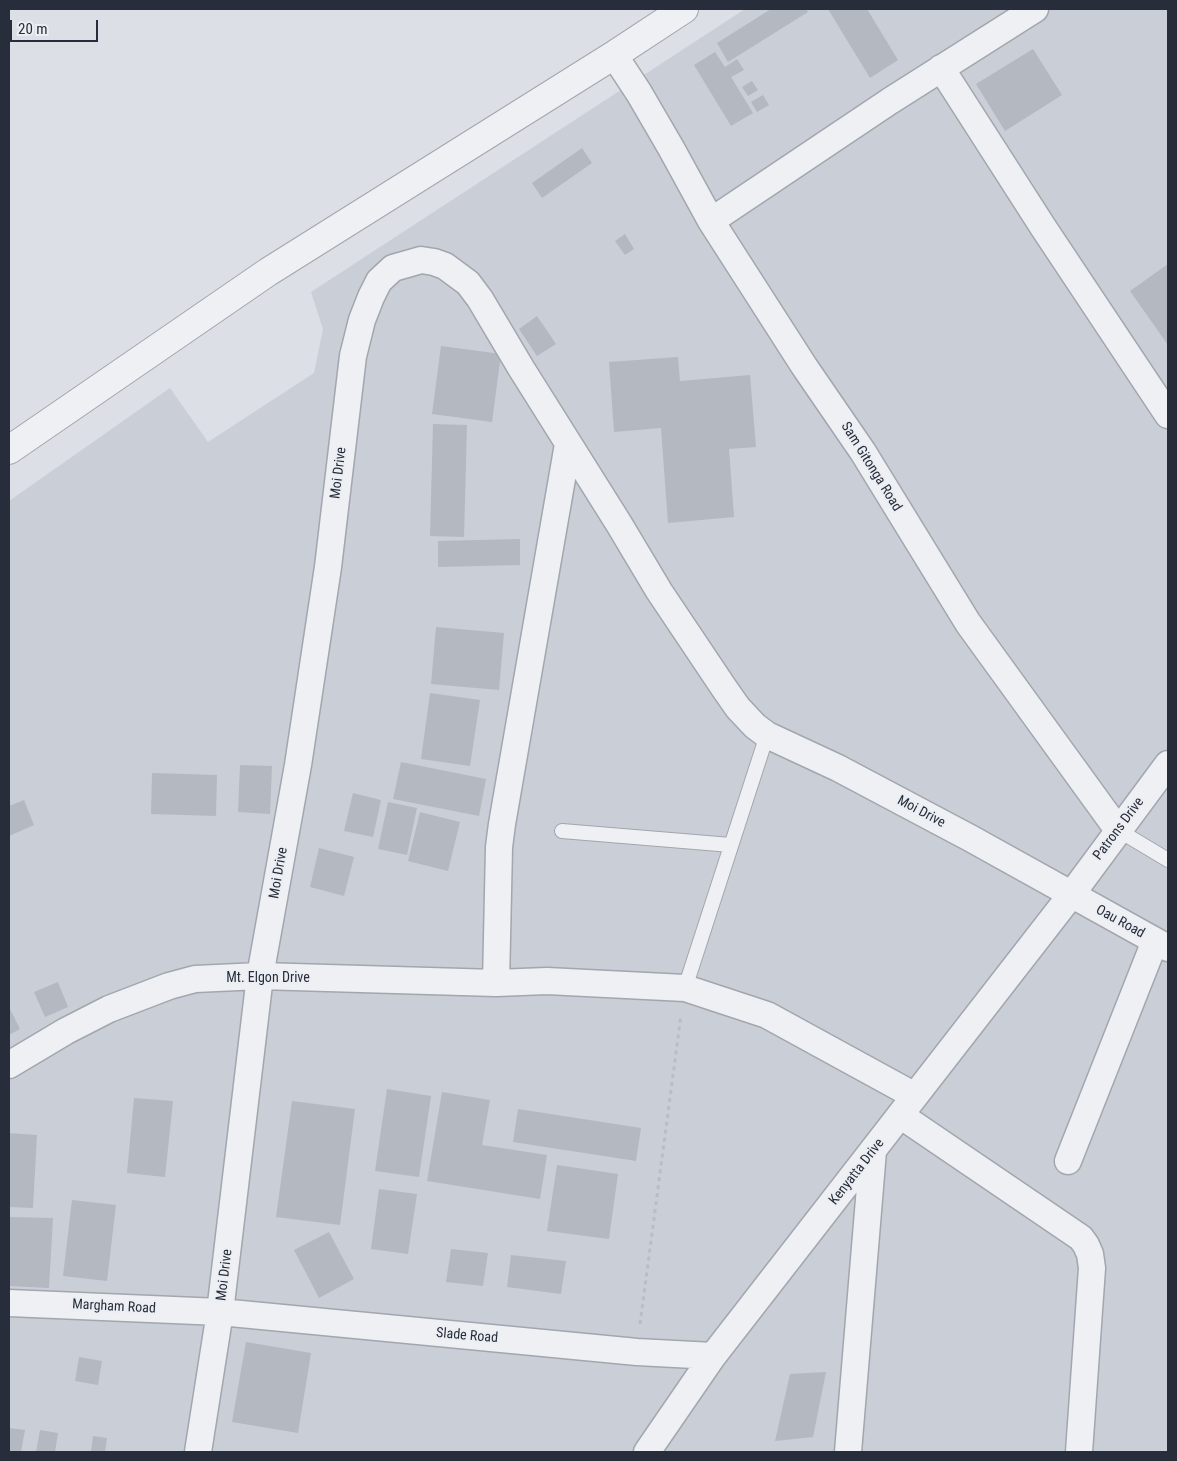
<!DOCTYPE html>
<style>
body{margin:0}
#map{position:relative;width:1177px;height:1461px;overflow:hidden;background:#dcdfe5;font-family:"Roboto Condensed",sans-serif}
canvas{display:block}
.frame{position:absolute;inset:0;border:10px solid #272d3a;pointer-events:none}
.scale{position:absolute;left:10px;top:20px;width:88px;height:22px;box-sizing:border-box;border:2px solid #272d3a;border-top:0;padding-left:6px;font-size:15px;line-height:18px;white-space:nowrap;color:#272d3a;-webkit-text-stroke:4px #ebeef3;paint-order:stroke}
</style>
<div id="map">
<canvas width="1177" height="1461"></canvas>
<div class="frame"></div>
<div class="scale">20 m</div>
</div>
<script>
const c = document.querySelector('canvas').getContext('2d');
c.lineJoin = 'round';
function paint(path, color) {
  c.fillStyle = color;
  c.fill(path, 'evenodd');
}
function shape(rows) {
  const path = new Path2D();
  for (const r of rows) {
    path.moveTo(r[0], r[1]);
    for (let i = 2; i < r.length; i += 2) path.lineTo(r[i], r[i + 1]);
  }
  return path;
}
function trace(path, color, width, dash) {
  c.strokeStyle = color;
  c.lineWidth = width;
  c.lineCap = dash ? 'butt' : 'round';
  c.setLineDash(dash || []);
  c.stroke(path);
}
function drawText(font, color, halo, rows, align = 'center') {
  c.font = font + ' "Roboto Condensed",sans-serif';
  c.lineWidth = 4;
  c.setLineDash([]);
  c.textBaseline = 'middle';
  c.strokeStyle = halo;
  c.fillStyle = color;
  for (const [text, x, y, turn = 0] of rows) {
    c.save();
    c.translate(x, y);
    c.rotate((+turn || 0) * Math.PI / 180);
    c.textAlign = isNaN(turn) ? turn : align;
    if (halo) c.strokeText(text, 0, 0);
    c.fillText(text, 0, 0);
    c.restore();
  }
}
paint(shape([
 [745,9,1168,9,1168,1452,9,1452,9,501,170,388,208,442,314,373,323,329,311,292]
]), '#caced6');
paint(shape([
 [771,9,806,9,808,12,728,62,717,43],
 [828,9,867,9,898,60,870,78],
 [1033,49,1062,95,1005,131,976,84],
 [715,52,725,67,737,59,744,70,731,77,753,113,731,126,694,65],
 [752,81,758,90,748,96,742,87],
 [763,95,769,105,757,112,751,102],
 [582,148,592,163,542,198,532,183],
 [625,234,634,249,625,255,615,241],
 [1168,264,1168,345,1130,291],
 [537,316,556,344,537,356,519,329],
 [441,346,501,354,492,422,432,414],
 [678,357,680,381,750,375,756,447,729,449,734,517,668,523,661,428,614,432,609,362],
 [433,424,467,425,464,537,430,536],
 [520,539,520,565,438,567,438,541],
 [436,627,504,633,499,690,431,684],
 [430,693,480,700,470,766,421,759],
 [401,762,486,779,479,816,393,799],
 [240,765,272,766,270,814,238,812],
 [152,773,217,775,216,816,151,814],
 [353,793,381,800,373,837,344,831],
 [24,800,34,825,9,836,9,806],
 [388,802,417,808,407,855,378,849],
 [420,812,460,822,448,871,408,861],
 [319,848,354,857,344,896,310,887],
 [58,982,68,1007,45,1017,34,992],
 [9,1007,20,1029,9,1035],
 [387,1089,431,1096,419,1177,375,1171],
 [442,1092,490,1100,482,1145,547,1155,540,1199,427,1181],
 [134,1098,173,1101,165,1177,127,1173],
 [292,1101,355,1109,340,1225,276,1217],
 [518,1109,641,1128,636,1161,513,1142],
 [9,1133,37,1135,33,1208,9,1207],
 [557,1165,618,1174,609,1239,547,1231],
 [379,1189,417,1194,408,1254,371,1249],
 [72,1200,116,1205,107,1281,63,1276],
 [9,1217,53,1218,49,1288,9,1286],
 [329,1232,354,1279,319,1298,294,1250],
 [451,1249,488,1253,483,1286,446,1282],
 [511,1255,566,1261,561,1294,507,1287],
 [246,1342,311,1353,298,1433,232,1422],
 [79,1357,102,1361,98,1385,75,1381],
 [826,1372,813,1437,775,1441,790,1374],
 [9,1428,25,1430,21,1452,9,1452],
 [40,1430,58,1433,55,1452,36,1452],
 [93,1436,107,1438,105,1452,91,1452]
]), '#b4b8c1');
const service = shape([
 [1118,830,1168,860],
 [562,831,731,845],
 [685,988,767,735]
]);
const minor = shape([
 [614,55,639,93,671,148,711,221,804,366,863,452,968,623,1118,830],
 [941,68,1043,227,1168,415],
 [711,221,890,101,1035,9],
 [496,983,499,847,502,824,568,444],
 [9,1065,66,1031,109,1009,169,986,195,979,260,976,496,983,547,981,685,988,767,1015,915,1096],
 [900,1115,1081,1238,1086,1245,1090,1254,1092,1268,1079,1452],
 [1068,1161,1155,941],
 [9,1303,220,1312,637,1352,713,1356],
 [198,1452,220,1312,260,976,298,765,328,567,353,356,362,320,371,297,379,281,393,268,421,260,434,262,445,266,468,283,480,299,521,368,619,524,659,591,724,688,738,708,755,726,767,735,838,768,970,838,1168,948],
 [647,1452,713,1356,1071,895,1168,764],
 [848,1452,873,1151]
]);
const tertiary = shape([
 [9,450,268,272,614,55,684,9]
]);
trace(service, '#a2a6ae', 16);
trace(minor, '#a2a6ae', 29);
trace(tertiary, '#a2a6ae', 30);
trace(shape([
 [640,1324,681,1015]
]), '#babdc4', 3, [4, 4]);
trace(service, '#eef0f4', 14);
trace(minor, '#eef0f4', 26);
trace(tertiary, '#eef0f4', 28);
drawText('14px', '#272d3a', '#ebeef3', [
 ["Sam Gitonga Road",871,467,58],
 ["Moi Drive",339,473,-83],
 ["Moi Drive",921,812,28],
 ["Patrons Drive",1119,829,-53],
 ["Moi Drive",279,873,-80],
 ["Oau Road",1120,922,29],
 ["Mt. Elgon Drive",268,978],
 ["Kenyatta Drive",857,1172,-52],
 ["Moi Drive",225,1275,-83],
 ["Margham Road",114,1307,3],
 ["Slade Road",467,1336,5]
]);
</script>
